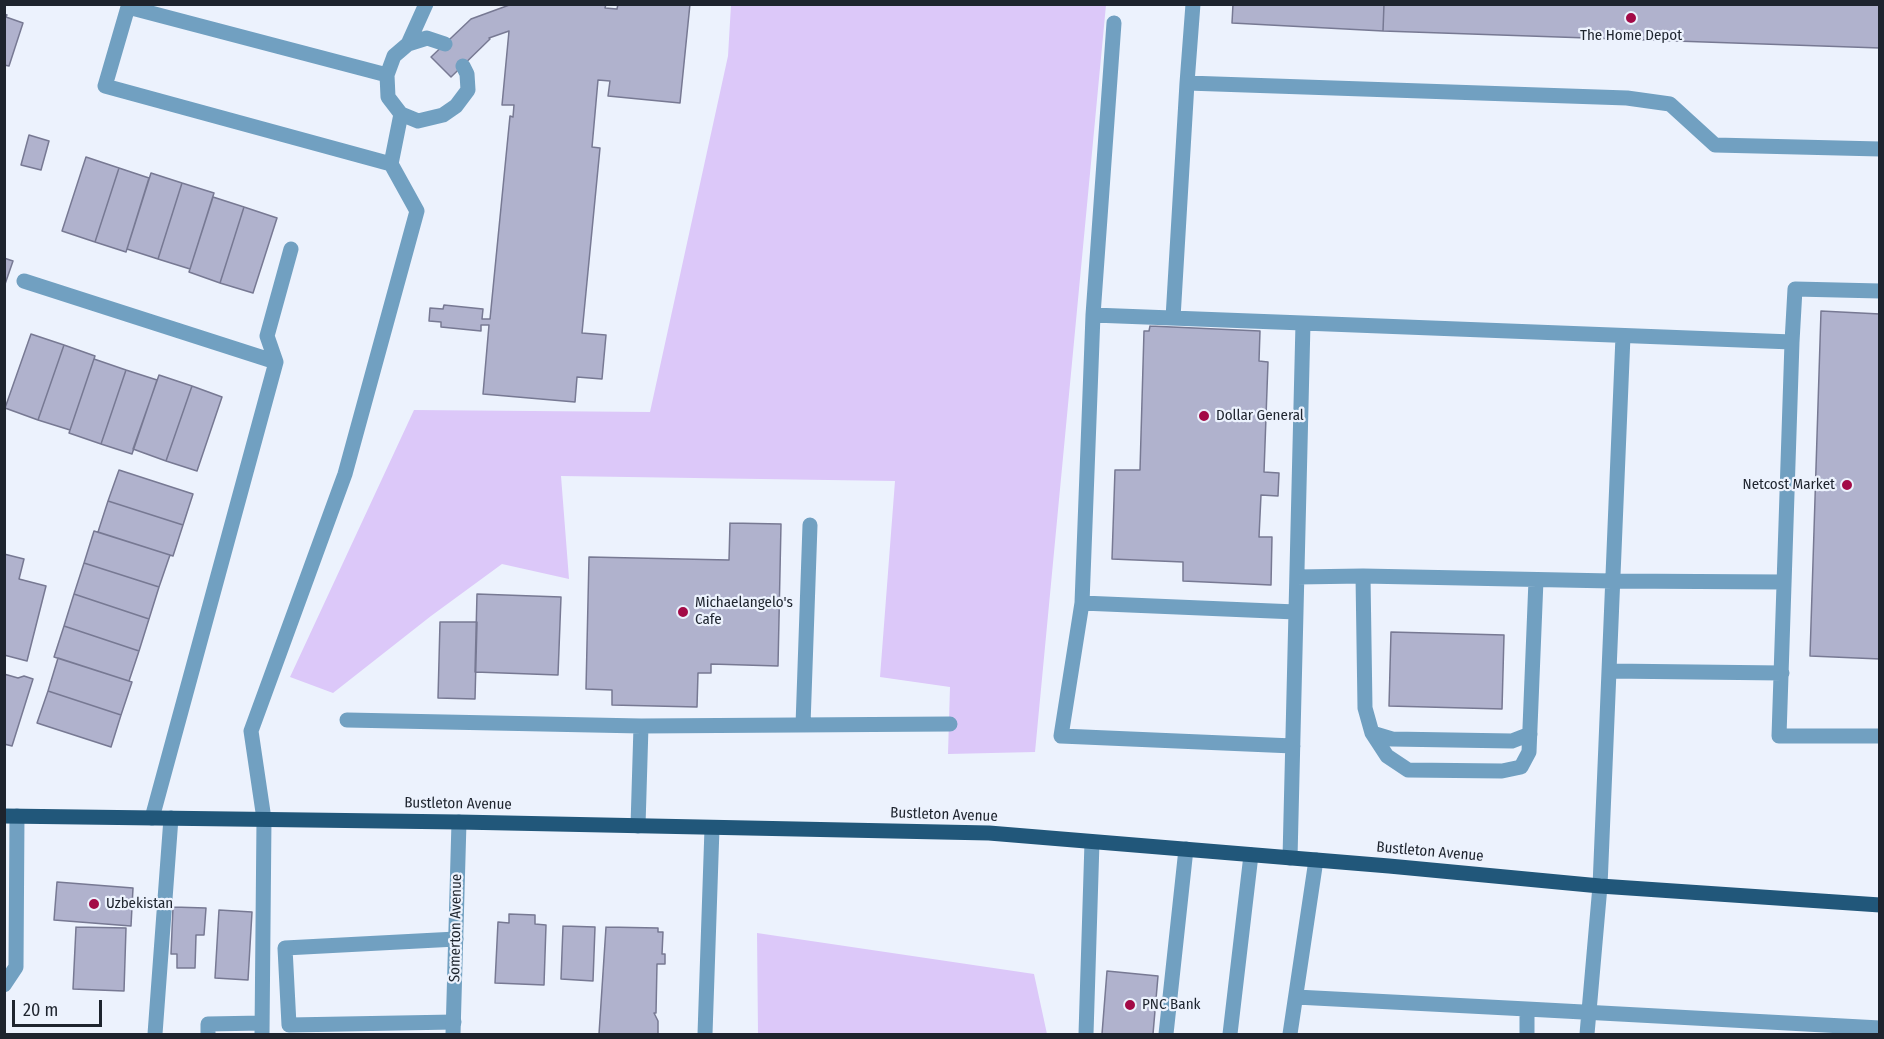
<!DOCTYPE html>
<style>
body{margin:0}
#map{position:relative;width:1884px;height:1039px;overflow:hidden;background:#ecf2fd;font-family:"Fira Sans Condensed",sans-serif}
canvas{display:block}
.frame{position:absolute;inset:0;border:6px solid #1e242e;pointer-events:none}
.scale{position:absolute;left:12px;top:1000px;width:90px;height:27px;box-sizing:border-box;border:3px solid #1e242e;border-top:0;padding-left:8px;font-size:18px;line-height:21px;white-space:nowrap;color:#1e242e;-webkit-text-stroke:4px #ecf2fd;paint-order:stroke}
</style>
<div id="map">
<canvas width="1884" height="1039"></canvas>
<div class="frame"></div>
<div class="scale">20 m</div>
</div>
<script>
const c = document.querySelector('canvas').getContext('2d');
c.lineJoin = 'round';
function paint(path, color) {
  c.fillStyle = color;
  c.fill(path, 'evenodd');
}
function shape(rows) {
  const path = new Path2D();
  for (const r of rows) {
    path.moveTo(r[0], r[1]);
    for (let i = 2; i < r.length; i += 2) path.lineTo(r[i], r[i + 1]);
  }
  return path;
}
function trace(path, color, width, dash) {
  c.strokeStyle = color;
  c.lineWidth = width;
  c.lineCap = dash ? 'butt' : 'round';
  c.setLineDash(dash || []);
  c.stroke(path);
}
function drawText(font, color, halo, rows, align = 'center') {
  c.font = font + ' "Fira Sans Condensed",sans-serif';
  c.lineWidth = 4.5;
  c.setLineDash([]);
  c.textBaseline = 'middle';
  c.strokeStyle = halo;
  c.fillStyle = color;
  for (const [text, x, y, turn = 0] of rows) {
    c.save();
    c.translate(x, y);
    c.rotate((+turn || 0) * Math.PI / 180);
    c.textAlign = isNaN(turn) ? turn : align;
    if (halo) c.strokeText(text, 0, 0);
    c.fillText(text, 0, 0);
    c.restore();
  }
}
paint(shape([
 [731,5,1106,5,1035,752,948,754,950,687,880,677,895,481,561,476,569,579,502,564,431,616,333,693,290,677,414,410,650,412,728,56],
 [757,933,1034,974,1047,1034,758,1034]
]), '#dcc8f9');
const building = shape([
 [606,4,605,8,617,9,618,4,690,4,680,103,608,96,610,81,598,80,592,147,600,148,582,333,606,335,602,379,577,377,575,402,483,394,489,325,481,325,481,331,441,327,441,322,429,321,430,308,443,309,444,305,483,309,482,319,490,319,510,116,513,117,514,105,502,105,509,31,489,38,490,39,451,77,431,57,471,19,512,4,606,4],
 [1233,4,1384,4,1383,31,1232,23,1233,4],
 [1384,4,1880,4,1880,48,1383,31,1384,4],
 [4,14,7,15,6,17,23,23,9,66,4,65,4,14],
 [29,135,49,141,41,170,21,165,29,135],
 [86,157,119,168,95,242,62,231,86,157],
 [119,168,149,178,126,252,95,242,119,168],
 [151,173,182,183,158,259,127,249,151,173],
 [182,183,214,193,190,269,158,259,182,183],
 [213,197,244,207,220,283,189,272,213,197],
 [244,207,277,218,253,293,220,283,244,207],
 [4,258,13,261,4,287,4,258],
 [1821,311,1880,314,1880,659,1810,656,1821,311],
 [1150,326,1260,331,1259,361,1268,362,1264,472,1279,473,1278,496,1261,495,1259,537,1272,537,1271,585,1183,581,1183,562,1112,559,1115,470,1140,470,1144,331,1149,331,1150,326],
 [31,334,64,345,38,420,5,408,31,334],
 [64,345,95,356,70,430,38,420,64,345],
 [94,359,126,370,101,444,69,433,94,359],
 [126,370,157,380,132,454,101,444,126,370],
 [159,375,192,386,166,461,133,449,159,375],
 [192,386,222,397,197,471,166,461,192,386],
 [119,470,193,494,183,525,108,501,119,470],
 [108,501,183,525,173,556,98,532,108,501],
 [730,523,781,524,778,666,711,664,711,673,698,673,697,707,612,705,612,690,586,689,589,557,729,560,730,523],
 [94,531,170,555,159,587,84,563,94,531],
 [4,554,24,559,19,579,46,586,27,661,4,655,4,554],
 [84,563,159,587,149,619,74,594,84,563],
 [74,594,149,619,139,651,64,626,74,594],
 [477,594,561,597,558,675,475,672,477,594],
 [440,622,477,622,475,699,438,698,440,622],
 [64,626,139,651,129,681,54,657,64,626],
 [1391,632,1504,635,1502,709,1389,706,1391,632],
 [58,658,132,682,121,715,48,691,58,658],
 [4,674,18,678,24,676,33,679,12,746,4,744,4,674],
 [48,691,121,715,111,747,37,723,48,691],
 [57,882,133,888,131,926,54,920,57,882],
 [173,907,206,908,204,935,196,935,195,968,177,968,177,954,171,954,173,907],
 [219,910,252,912,248,980,215,978,219,910],
 [509,914,535,915,535,924,546,925,544,985,495,983,498,922,509,923,509,914],
 [563,926,595,927,593,981,561,979,563,926],
 [76,927,126,928,124,991,73,989,76,927],
 [606,927,658,928,658,932,663,932,662,954,665,954,665,964,657,964,656,1013,654,1013,658,1021,658,1034,599,1034,606,927],
 [1107,971,1158,976,1153,1034,1102,1034,1107,971]
]);
paint(building, '#b0b2cd');
trace(building, '#777993', 1.5);
trace(shape([
 [1114,23,1093,315,1303,323],
 [408,44,426,4],
 [445,44,427,38,408,44,394,56,387,75,388,97,401,114,418,121,443,115,456,106,468,90,467,74,463,66],
 [1187,83,1193,4],
 [391,164,401,114],
 [24,281,276,362,152,818],
 [1093,315,1082,603,1061,736,1293,746],
 [1173,318,1187,83,1627,98,1670,104,1715,145,1880,149],
 [1792,342,1795,289,1880,291],
 [276,362,267,336,291,249],
 [1363,576,1365,708,1372,733,1387,756,1408,770,1502,771,1521,767,1529,752,1536,580],
 [1297,577,1363,576,1612,581,1784,582],
 [1082,603,1296,612],
 [1610,671,1782,673],
 [347,720,641,726],
 [803,725,810,525],
 [1372,733,1392,739,1512,741,1530,734],
 [638,826,641,726,950,724],
 [1290,858,1303,323,1792,342,1779,736,1880,736],
 [4,985,16,967,17,816],
 [1296,997,1527,1009,1527,1034],
 [1527,1009,1880,1028],
 [454,1022,289,1025,285,948,456,939],
 [155,1034,171,818],
 [208,1034,208,1024,262,1023],
 [262,1034,264,819,251,731,345,474,417,211,391,164,105,86,128,7,387,75],
 [705,1034,712,828],
 [1086,1034,1092,842],
 [1166,1034,1186,849],
 [1230,1034,1251,855],
 [1290,1034,1316,860],
 [1587,1034,1600,886,1623,336]
]), '#71a0c1', 15);
trace(shape([
 [453,1034,459,822]
]), '#71a0c1', 15);
trace(shape([
 [4,816,459,822,989,833,1389,866,1600,886,1880,905]
]), '#21577a', 15);
for (const [x, y, r, color] of [
 [1631,18,6,"#a30a47"],
 [1204,416,6,"#a30a47"],
 [1847,485,6,"#a30a47"],
 [683,612,6,"#a30a47"],
 [94,904,6,"#a30a47"],
 [1130,1005,6,"#a30a47"]
]) {
  const dot = new Path2D();
  dot.arc(x, y, r, 0, 2 * Math.PI);
  c.fillStyle = color;
  c.fill(dot);
  trace(dot, '#ecf2fd', 2);
}
drawText('15px', '#1e242e', '#ecf2fd', [
 ["The Home Depot",1631,36,"center"],
 ["Dollar General",1216,416],
 ["Netcost Market",1835,485,"right"],
 ["Michaelangelo's",695,603],
 ["Cafe",695,620],
 ["Uzbekistan",106,904],
 ["PNC Bank",1142,1005]
], 'left');
drawText('15px', '#1e242e', '#ecf2fd', [
 ["Bustleton Avenue",458,804,1],
 ["Bustleton Avenue",944,815,2],
 ["Bustleton Avenue",1430,852,5],
 ["Somerton Avenue",456,928,-89]
]);
</script>
